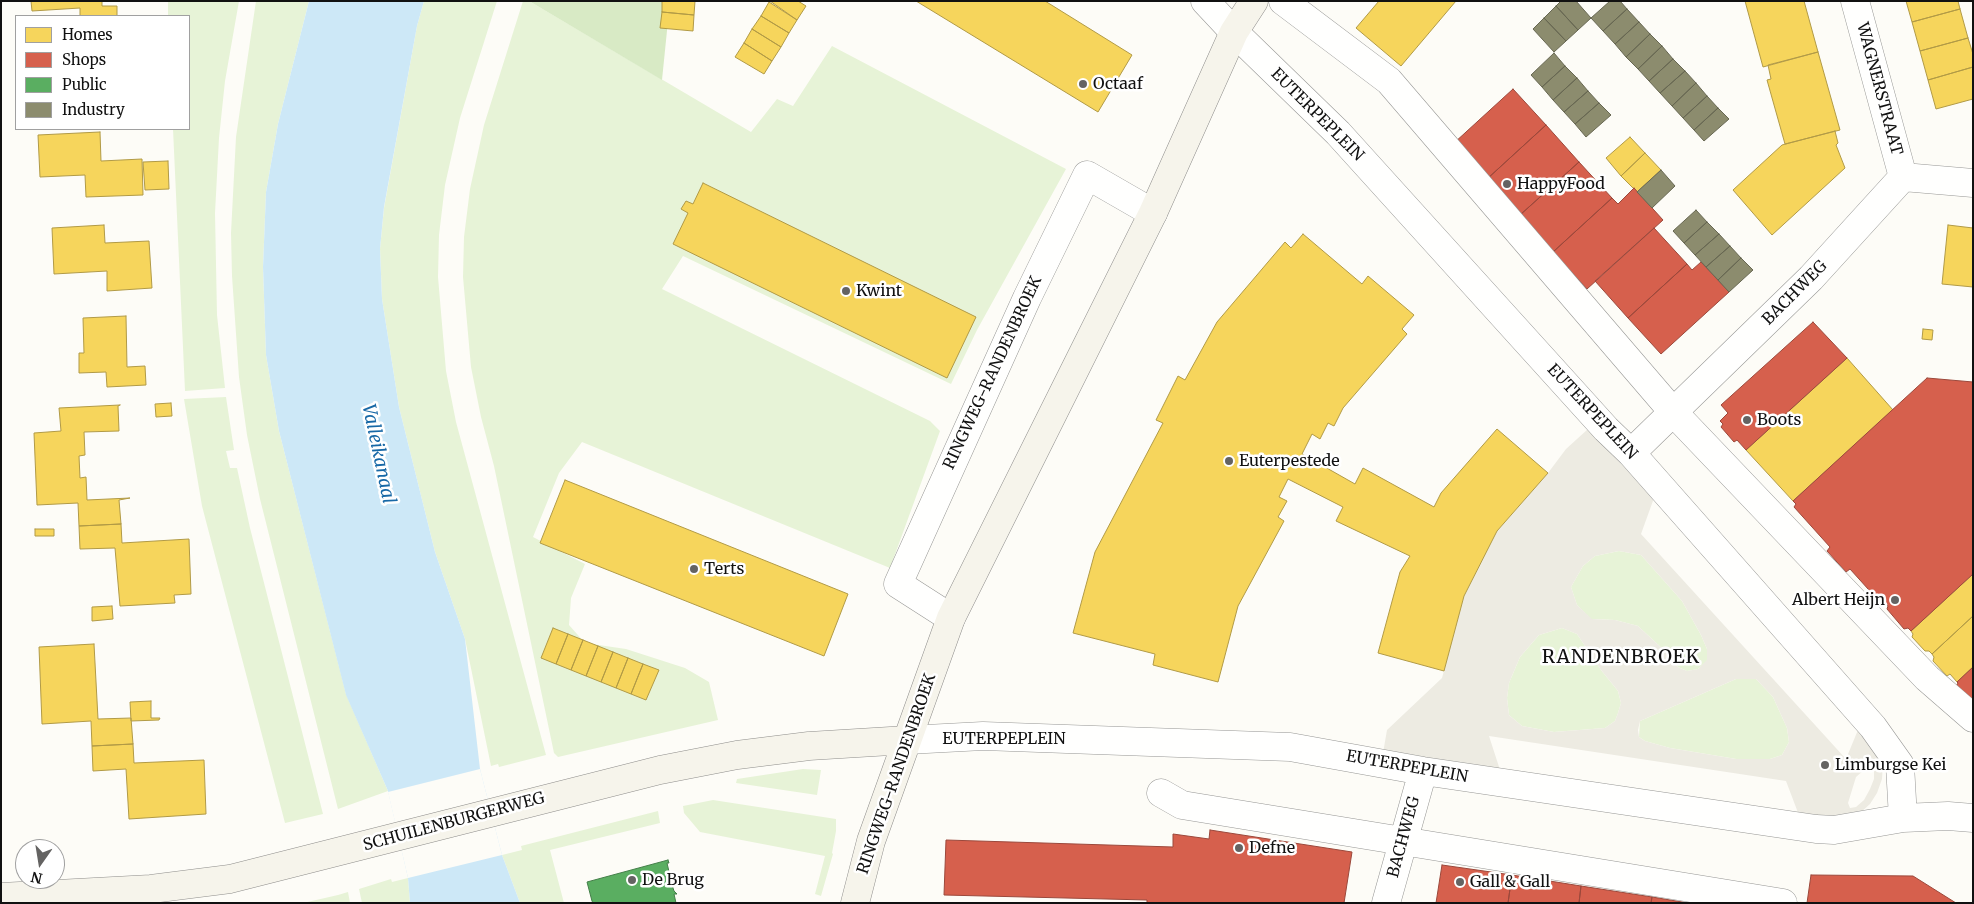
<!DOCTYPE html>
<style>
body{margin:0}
#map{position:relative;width:1974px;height:904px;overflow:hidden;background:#fdfcf7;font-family:Merriweather,serif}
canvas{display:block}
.frame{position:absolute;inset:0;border:2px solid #111;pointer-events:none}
.legend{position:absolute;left:15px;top:15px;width:175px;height:115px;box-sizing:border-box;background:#fff;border:1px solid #a0a0a0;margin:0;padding:6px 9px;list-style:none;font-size:15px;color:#111}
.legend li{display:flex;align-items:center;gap:10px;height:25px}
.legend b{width:25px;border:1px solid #a0a0a0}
.north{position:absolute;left:15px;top:839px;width:50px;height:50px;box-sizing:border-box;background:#fff;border:1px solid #a0a0a0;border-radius:50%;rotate:193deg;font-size:14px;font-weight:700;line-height:20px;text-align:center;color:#111}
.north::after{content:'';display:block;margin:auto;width:18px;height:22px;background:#646362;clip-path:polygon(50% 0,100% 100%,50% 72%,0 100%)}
</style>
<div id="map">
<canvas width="1974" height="904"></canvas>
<div class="frame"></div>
<ul class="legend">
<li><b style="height:14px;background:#f6d55c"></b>Homes</li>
<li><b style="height:14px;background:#d6604d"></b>Shops</li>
<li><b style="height:14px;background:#5aae61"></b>Public</li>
<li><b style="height:14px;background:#8c8c6e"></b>Industry</li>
</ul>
<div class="north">N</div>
</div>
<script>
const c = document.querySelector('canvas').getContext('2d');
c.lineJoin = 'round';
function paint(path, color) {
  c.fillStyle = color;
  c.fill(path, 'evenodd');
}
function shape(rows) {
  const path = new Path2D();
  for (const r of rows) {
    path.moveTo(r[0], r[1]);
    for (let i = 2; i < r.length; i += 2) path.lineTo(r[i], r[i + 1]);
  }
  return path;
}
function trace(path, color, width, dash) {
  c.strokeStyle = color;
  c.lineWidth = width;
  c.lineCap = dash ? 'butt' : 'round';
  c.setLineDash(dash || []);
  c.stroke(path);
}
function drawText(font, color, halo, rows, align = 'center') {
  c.font = font + ' Merriweather,serif';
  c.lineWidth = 5;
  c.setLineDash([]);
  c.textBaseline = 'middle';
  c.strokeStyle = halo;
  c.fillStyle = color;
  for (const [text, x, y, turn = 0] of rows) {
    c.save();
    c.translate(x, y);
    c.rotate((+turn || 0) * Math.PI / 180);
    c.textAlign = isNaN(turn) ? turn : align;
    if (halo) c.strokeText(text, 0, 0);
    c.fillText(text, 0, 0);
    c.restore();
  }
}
paint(shape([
 [168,1,239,1,225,81,219,138,215,213,217,315,225,388,185,391,173,129,189,129,189,16,168,16],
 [256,1,309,1,278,124,266,192,263,267,266,355,279,431,346,694,388,791,338,809,260,499,247,435,239,377,232,276,231,233,236,137],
 [424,1,497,1,460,118,445,185,439,235,438,277,446,371,456,422,546,755,499,767,498,764,491,766,465,639,435,552,399,407,382,299,380,249,384,208,417,26],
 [523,1,529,1,751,132,777,99,793,106,832,46,1066,169,977,330,951,384,683,256,662,289,930,421,940,431,890,568,582,442,559,473,533,537,585,564,571,598,569,625,585,643,626,649,685,668,709,682,718,720,558,757,554,753,494,466,481,417,471,367,463,277,464,237,470,189,484,125],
 [226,397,234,450,226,451,230,468,237,468,250,528,323,814,285,823,202,506,184,399],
 [1619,551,1641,555,1682,601,1701,635,1707,649,1707,661,1698,669,1687,671,1678,667,1666,652,1638,626,1615,620,1591,619,1577,605,1571,587,1583,566,1595,556],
 [1562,628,1577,634,1601,670,1618,691,1621,703,1618,713,1615,721,1605,728,1554,732,1522,726,1509,715,1507,698,1509,683,1520,657,1539,635],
 [1736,679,1756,679,1773,697,1787,728,1789,742,1782,755,1770,759,1736,759,1670,748,1645,741,1639,737,1640,721],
 [803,769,821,770,817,795,736,783,737,779],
 [713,800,836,819,836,831,832,853,833,854,821,896,815,894,825,856,700,832,684,813,683,806],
 [658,811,660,823,550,850,564,903,520,903,502,855,522,850,521,846],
 [408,878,410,903,362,903,359,889,391,879,392,882],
 [348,892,350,903,303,903,338,895]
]), '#e7f3d7');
paint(shape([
 [529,1,670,1,662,80]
]), '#d8eac5');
paint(shape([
 [1588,429,1654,498,1641,534,1846,759,1860,725,1883,763,1882,779,1877,793,1870,804,1859,814,1845,819,1800,818,1786,781,1489,736,1500,770,1383,753,1387,730,1442,678,1464,596,1497,531,1548,473,1566,449],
 [1619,551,1641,555,1682,601,1701,635,1707,649,1707,660,1698,669,1687,671,1678,667,1666,652,1638,626,1615,620,1592,619,1577,605,1571,587,1583,566,1595,556],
 [1562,628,1577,634,1601,670,1618,691,1621,703,1618,713,1615,721,1605,728,1554,732,1522,726,1509,715,1507,698,1509,683,1520,657,1539,635],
 [1736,679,1756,679,1773,697,1787,728,1789,742,1782,755,1770,759,1736,759,1670,748,1645,741,1639,737,1638,730,1640,721],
 [1871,764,1874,769,1874,779,1870,789,1864,800,1856,807,1850,808,1848,803,1856,777]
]), '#edebe2');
paint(shape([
 [309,1,424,1,417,26,384,207,380,249,382,299,399,407,435,552,465,639,480,769,502,855,520,903,410,903,408,878,388,791,346,695,279,431,266,355,263,267,266,192,278,124]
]), '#cde8f7');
paint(shape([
 [480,769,502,855,408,878,388,792]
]), '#fdfcf7');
const homes = shape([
 [31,1,102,1,102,6,117,6,117,16,80,16,80,8,32,11,31,1],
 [662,1,695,1,694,15,662,12,662,1],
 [770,1,798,1,806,6,797,20,770,1],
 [916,1,1045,1,1132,55,1098,112,916,1],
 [1379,1,1456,1,1401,66,1356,28,1379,1],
 [1745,1,1804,1,1818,52,1763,67,1745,1],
 [1906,1,1958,1,1960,9,1912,22,1906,1],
 [769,2,797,20,789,33,761,16,769,2],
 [1960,9,1968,38,1920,51,1912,22,1960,9],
 [662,12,694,15,693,31,660,28,662,12],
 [761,16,789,33,781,47,752,29,761,16],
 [752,29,781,47,772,61,744,43,752,29],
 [1968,38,1973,54,1973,67,1928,80,1920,51,1968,38],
 [744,43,772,61,764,74,735,57,744,43],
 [1818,52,1840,130,1785,144,1767,80,1771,79,1768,65,1818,52],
 [1973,67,1973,99,1936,109,1928,80,1973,67],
 [1835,131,1838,143,1836,145,1845,168,1772,235,1733,190,1782,145,1835,131],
 [100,132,101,161,142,159,143,195,86,197,85,175,40,177,38,135,100,132],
 [1630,137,1645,153,1621,176,1606,158,1630,137],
 [1645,153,1661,170,1637,192,1621,176,1645,153],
 [168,161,169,189,145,190,143,162,168,161],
 [703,183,976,317,947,378,673,244,688,213,681,209,686,201,693,204,703,183],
 [104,225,105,243,149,241,152,288,107,291,107,271,54,274,52,228,104,225],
 [1948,225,1973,228,1973,287,1942,284,1948,225],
 [1303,234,1362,284,1368,276,1414,315,1402,329,1407,334,1343,408,1334,426,1328,423,1320,439,1312,434,1302,454,1355,484,1363,468,1434,507,1441,493,1497,429,1548,473,1497,531,1464,596,1444,671,1378,653,1400,572,1410,556,1336,521,1343,507,1288,479,1279,497,1287,501,1278,517,1284,521,1238,606,1218,682,1153,665,1155,654,1073,633,1095,552,1163,423,1156,420,1178,376,1185,380,1217,322,1285,242,1291,248,1303,234],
 [126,316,127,367,145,366,146,385,107,387,106,372,79,373,79,353,84,353,83,318,126,316],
 [1923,329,1933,330,1932,340,1922,339,1923,329],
 [1847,358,1893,410,1793,501,1746,450,1847,358],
 [171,403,172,416,156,417,155,404,171,403],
 [120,405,118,406,119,431,84,432,85,455,79,456,80,478,86,477,87,500,130,498,119,500,121,524,79,526,78,503,37,505,34,433,61,431,59,408,120,405],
 [565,480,848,594,824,656,540,543,565,480],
 [121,524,122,543,189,539,191,594,174,595,175,603,120,606,115,548,80,549,79,526,121,524],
 [35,529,54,529,54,536,35,536,35,529],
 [1973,574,1973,616,1932,654,1929,651,1925,651,1912,637,1913,634,1911,631,1973,574],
 [112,606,113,619,92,621,92,607,112,606],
 [1973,616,1973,667,1957,682,1950,674,1947,676,1933,661,1934,657,1932,654,1973,616],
 [553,628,568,634,556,664,541,658,553,628],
 [568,634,583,640,571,670,556,664,568,634],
 [583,640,598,646,586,676,571,670,583,640],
 [94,644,98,719,131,718,133,744,92,746,91,721,42,724,39,647,94,644],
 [598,646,613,652,601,682,586,676,598,646],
 [613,652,628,658,616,688,601,682,613,652],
 [628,658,643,664,631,694,616,688,628,658],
 [643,664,659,670,646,700,631,694,643,664],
 [151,701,151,718,160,718,159,720,131,721,130,702,151,701],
 [133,744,134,763,204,760,206,814,129,819,126,769,93,771,92,746,133,744]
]);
paint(homes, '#f6d55c');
trace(homes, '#b19a46', 1);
const shops = shape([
 [1513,89,1546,125,1487,179,1454,143,1513,89],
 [1546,125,1579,162,1520,215,1487,179,1546,125],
 [1579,162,1612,198,1553,252,1520,215,1579,162],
 [1634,188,1663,220,1587,289,1553,252,1612,198,1618,204,1634,188],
 [1654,228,1687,264,1628,318,1595,281,1654,228],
 [1701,262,1729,292,1661,354,1628,318,1687,264,1692,270,1701,262],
 [1813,322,1847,358,1746,450,1737,440,1734,442,1721,427,1723,424,1720,421,1728,413,1721,405,1813,322],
 [1927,378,1973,382,1973,574,1911,631,1908,628,1904,629,1887,609,1888,606,1882,599,1878,600,1850,569,1846,572,1827,551,1830,547,1794,507,1796,504,1793,501,1927,378],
 [1973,667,1973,704,1952,693,1958,683,1957,682,1973,667],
 [1210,830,1352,852,1344,903,1147,903,1147,900,944,895,946,840,1173,847,1173,834,1209,839,1210,830],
 [1442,865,1512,875,1508,903,1436,903,1442,865],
 [1512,875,1581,886,1579,903,1508,903,1512,875],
 [1811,875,1913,876,1956,903,1807,903,1811,875],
 [1581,886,1652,897,1651,903,1579,903,1581,886],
 [1652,897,1688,903,1651,903,1652,897]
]);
paint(shops, '#d6604d');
trace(shops, '#9b483b', 1);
const public = shape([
 [668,860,669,863,667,863,670,876,672,875,672,878,670,879,674,891,677,894,674,894,676,903,593,903,592,901,587,882,668,860]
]);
paint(public, '#5aae61');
trace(public, '#447f49', 1);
const industry = shape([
 [1561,1,1576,1,1591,18,1578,30,1556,6,1561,1],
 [1610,1,1620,1,1627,9,1603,31,1591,18,1610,1],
 [1556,6,1578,30,1566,41,1544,18,1556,6],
 [1627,9,1639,22,1615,44,1603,31,1627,9],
 [1544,18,1566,41,1554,52,1533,29,1544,18],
 [1639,22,1650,34,1626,57,1615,44,1639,22],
 [1650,34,1662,46,1638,69,1626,57,1650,34],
 [1662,46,1673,59,1649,81,1638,69,1662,46],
 [1554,53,1565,66,1542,87,1531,75,1554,53],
 [1673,59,1685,71,1660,93,1649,81,1673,59],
 [1565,66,1577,78,1553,100,1542,87,1565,66],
 [1685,71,1696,83,1672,106,1660,93,1685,71],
 [1577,78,1588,91,1564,112,1553,100,1577,78],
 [1696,83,1707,96,1683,118,1672,106,1696,83],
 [1588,91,1599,103,1575,124,1564,112,1588,91],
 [1707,96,1718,108,1694,130,1683,118,1707,96],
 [1599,103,1611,115,1586,137,1575,124,1599,103],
 [1718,108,1729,119,1704,141,1694,130,1718,108],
 [1661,170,1675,186,1652,208,1637,192,1661,170],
 [1696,210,1707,222,1684,243,1673,231,1696,210],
 [1707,222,1719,234,1695,255,1684,243,1707,222],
 [1719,234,1730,246,1706,267,1695,255,1719,234],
 [1730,246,1741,258,1718,280,1706,267,1730,246],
 [1741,258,1753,270,1729,292,1718,280,1741,258]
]);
paint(industry, '#8c8c6e');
trace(industry, '#676752', 1);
const street = shape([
 [1205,1,1234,32,1338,133,1606,429,1631,453,1873,727,1900,765,1903,818],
 [1283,1,1389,81,1674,413,1927,678,1973,718],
 [1855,1,1903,177],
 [1631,453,1811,278,1903,177,1973,183],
 [951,618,898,584,1027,298,1087,175,1153,213],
 [907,740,983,736,1290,747,1423,771,1816,829,1834,830,1903,818,1948,816,1973,818],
 [1161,793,1182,805,1783,903],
 [1386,903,1423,771]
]);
const secondary = shape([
 [1,897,151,889,230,879,660,770,737,755,809,746,907,740],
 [855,903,871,841,951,618,1153,213,1234,32,1254,1]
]);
trace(street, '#979795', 29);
trace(secondary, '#8e8d8b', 29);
trace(street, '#fffffe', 28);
trace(secondary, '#f6f4eb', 28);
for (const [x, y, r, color] of [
 [1083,84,5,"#646362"],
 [1507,184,5,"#646362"],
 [846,291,5,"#646362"],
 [1747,420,5,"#646362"],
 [1229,461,5,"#646362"],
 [694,569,5,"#646362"],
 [1895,600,5,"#646362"],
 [1825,765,5,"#646362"],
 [1239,848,5,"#646362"],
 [632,880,5,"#646362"],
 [1460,882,5,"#646362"]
]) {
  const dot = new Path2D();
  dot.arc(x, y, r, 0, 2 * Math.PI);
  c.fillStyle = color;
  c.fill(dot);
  trace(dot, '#fff', 2);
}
drawText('16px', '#111', '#fff', [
 ["Octaaf",1093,84],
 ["HappyFood",1517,184],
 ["Kwint",856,291],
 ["Boots",1757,420],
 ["Euterpestede",1239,461],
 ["Terts",704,569],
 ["Albert Heijn",1885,600,"right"],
 ["Limburgse Kei",1835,765],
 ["Defne",1249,848],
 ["De Brug",642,880],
 ["Gall & Gall",1470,882]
], 'left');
drawText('16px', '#111', '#fff', [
 ["WAGNERSTRAAT",1879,89,75],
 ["EUTERPEPLEIN",1317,115,45],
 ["BACHWEG",1795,293,-45],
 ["RINGWEG-RANDENBROEK",993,373,-65],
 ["EUTERPEPLEIN",1592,412,47],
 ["EUTERPEPLEIN",1004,739],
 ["EUTERPEPLEIN",1407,767,10],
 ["RINGWEG-RANDENBROEK",897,774,-71],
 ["SCHUILENBURGERWEG",454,822,-15],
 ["BACHWEG",1404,837,-75]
]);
drawText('italic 18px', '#1768a6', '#fff', [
 ["Valleikanaal",378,454,78]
]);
c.letterSpacing = '1px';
drawText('19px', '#111', '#fff', [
 ["RANDENBROEK",1621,658]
]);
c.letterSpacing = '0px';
</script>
